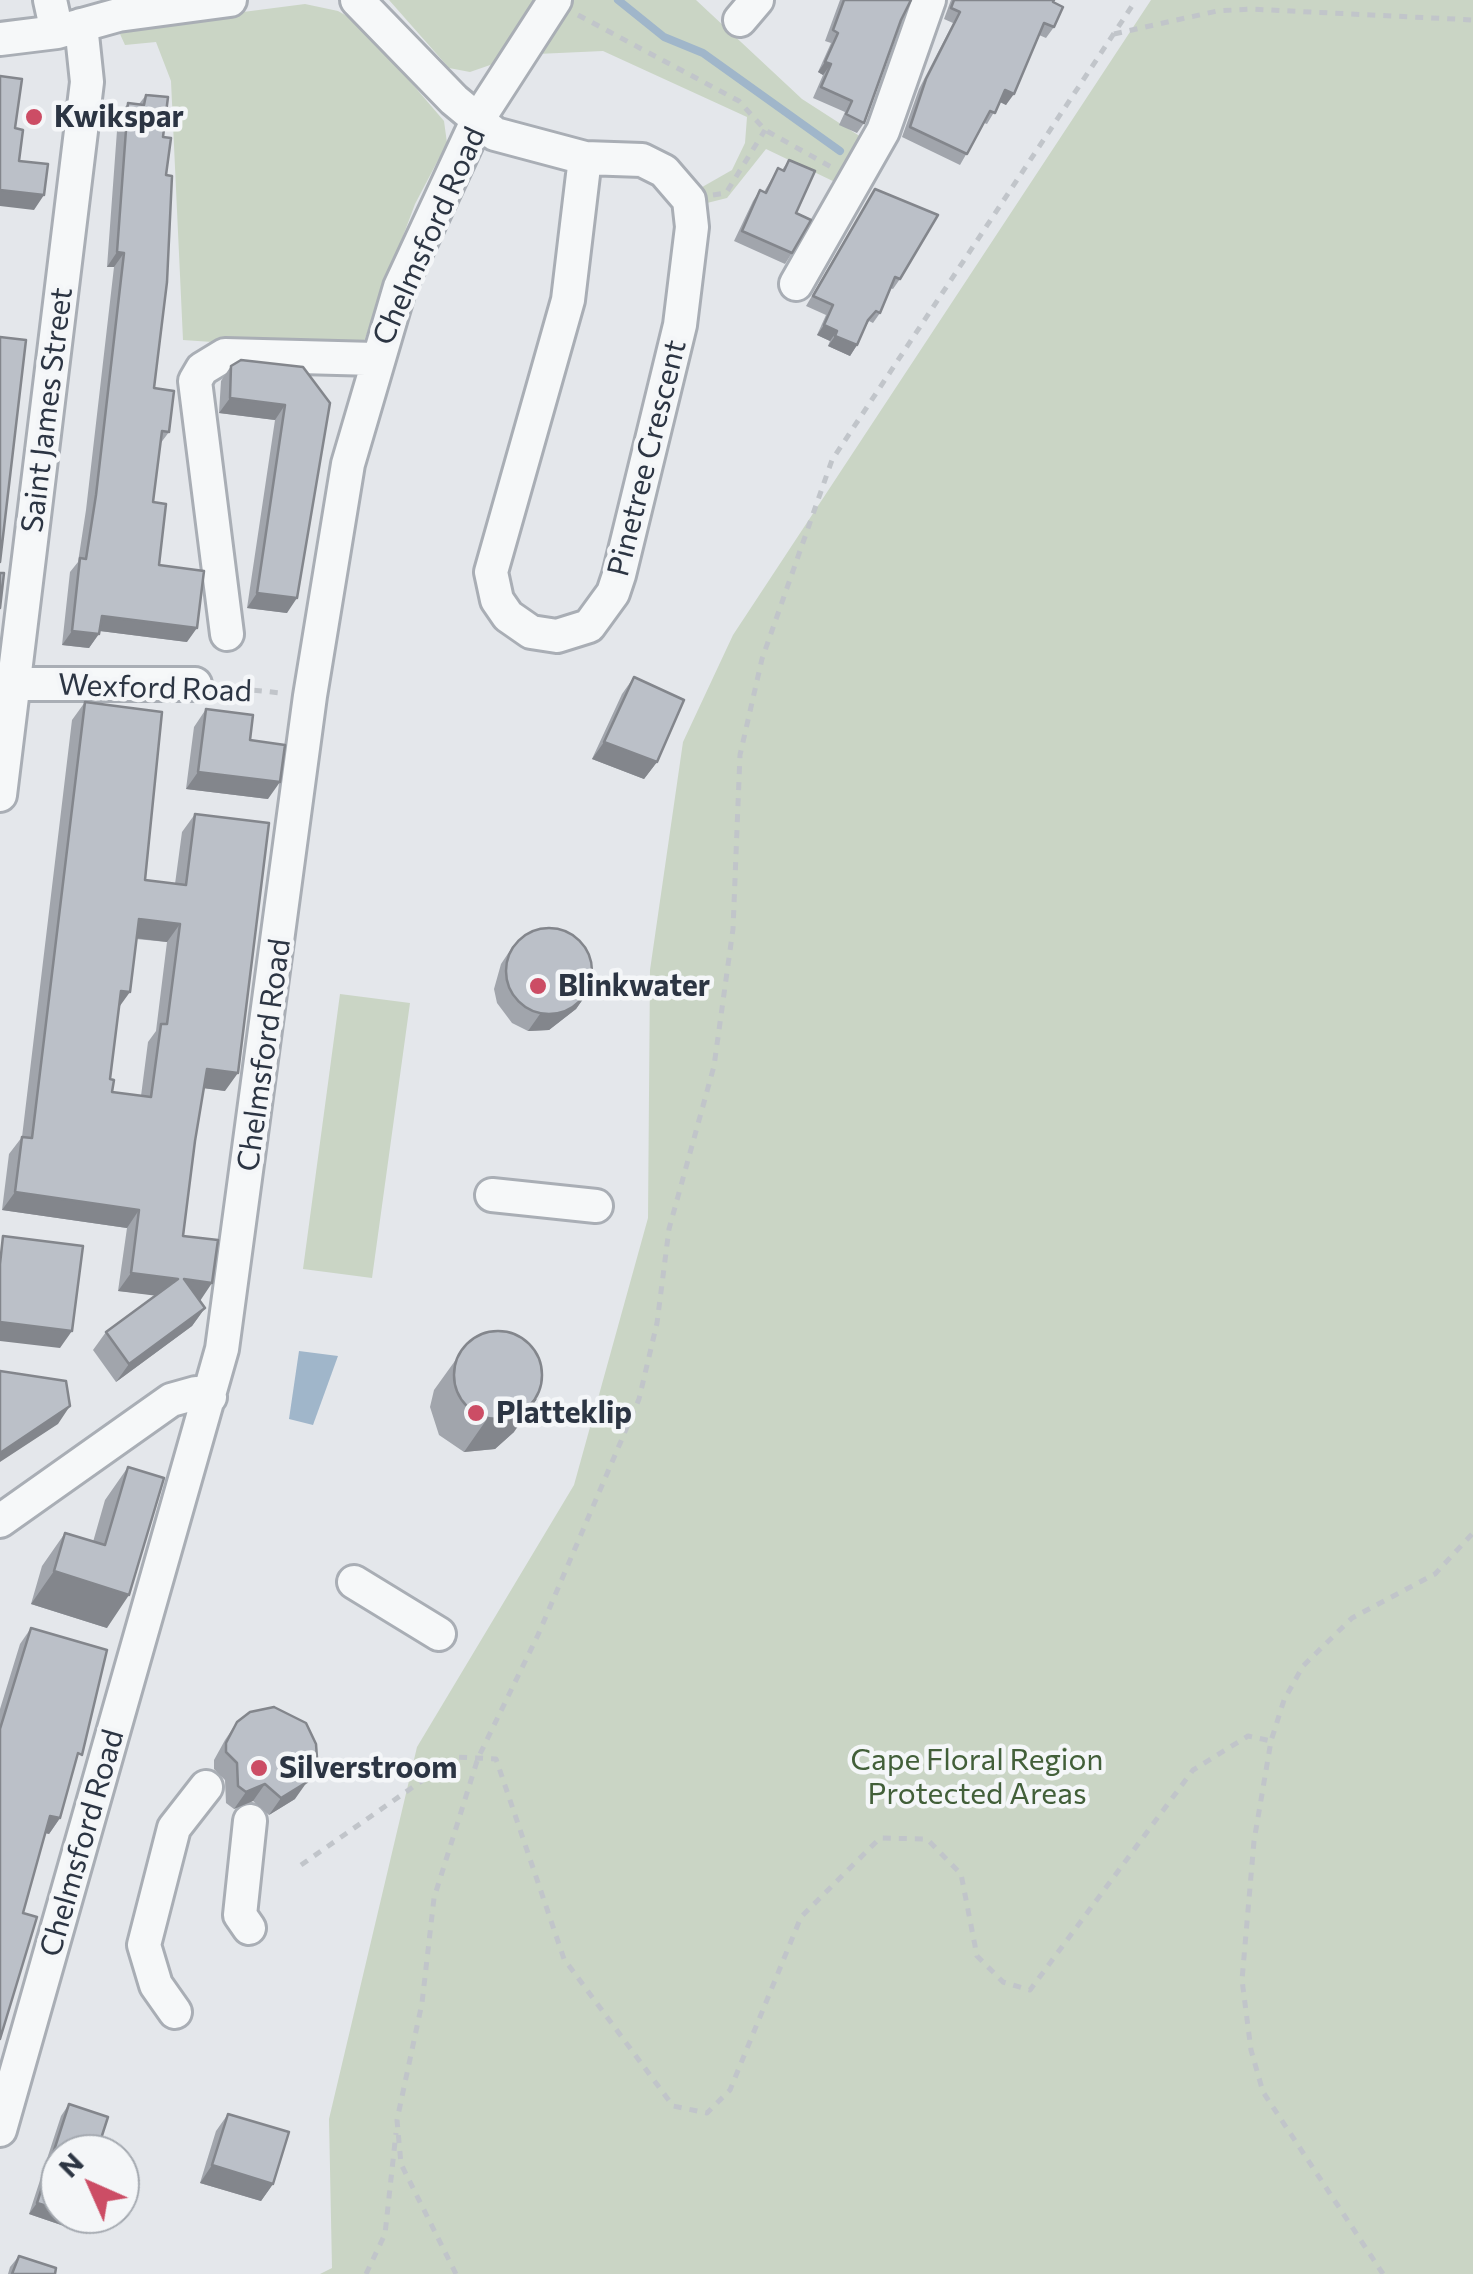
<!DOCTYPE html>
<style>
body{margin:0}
#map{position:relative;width:1473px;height:2274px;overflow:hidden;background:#e4e7eb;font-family:Commissioner,sans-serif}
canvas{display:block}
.north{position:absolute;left:40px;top:2134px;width:100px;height:100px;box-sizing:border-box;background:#f4f6f8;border:2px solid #a4a9b0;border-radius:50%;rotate:315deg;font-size:28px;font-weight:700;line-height:40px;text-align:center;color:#2c3543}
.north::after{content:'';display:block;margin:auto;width:35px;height:45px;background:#cc4d65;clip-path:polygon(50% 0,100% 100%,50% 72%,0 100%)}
</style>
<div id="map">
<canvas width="1473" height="2274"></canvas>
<div class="north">N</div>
</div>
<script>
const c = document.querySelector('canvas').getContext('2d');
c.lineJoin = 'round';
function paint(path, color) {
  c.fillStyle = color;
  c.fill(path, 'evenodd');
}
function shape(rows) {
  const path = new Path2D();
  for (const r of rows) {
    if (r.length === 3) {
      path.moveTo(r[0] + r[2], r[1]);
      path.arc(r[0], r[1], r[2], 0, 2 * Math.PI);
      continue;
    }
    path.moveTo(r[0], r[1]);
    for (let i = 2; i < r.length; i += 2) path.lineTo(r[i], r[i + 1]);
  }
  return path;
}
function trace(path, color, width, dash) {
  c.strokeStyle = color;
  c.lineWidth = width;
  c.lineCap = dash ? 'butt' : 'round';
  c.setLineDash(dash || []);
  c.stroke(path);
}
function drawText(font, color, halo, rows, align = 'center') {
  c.font = font + ' Commissioner,sans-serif';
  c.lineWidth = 9;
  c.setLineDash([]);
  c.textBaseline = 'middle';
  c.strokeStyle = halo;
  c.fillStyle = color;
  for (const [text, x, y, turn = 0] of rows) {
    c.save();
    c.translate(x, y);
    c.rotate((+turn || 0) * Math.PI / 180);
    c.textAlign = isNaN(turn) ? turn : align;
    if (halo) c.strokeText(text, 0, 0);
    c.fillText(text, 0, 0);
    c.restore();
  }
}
paint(shape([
 [389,0,534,0,493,64,470,72,449,68],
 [570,0,696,0,802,99,861,137,837,183,766,149,727,198,703,204,697,190,732,170,745,143,747,117,603,51,537,54],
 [1151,0,1473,0,1473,2274,320,2274,332,2268,329,2119,417,1747,574,1485,648,1218,650,970,683,742,733,635],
 [305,4,338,11,361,24,444,121,447,143,415,204,360,352,183,340,171,81,156,42,125,45,120,34,127,27],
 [340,994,410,1003,372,1278,303,1269]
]), '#cad5c5');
paint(shape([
 [299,1351,338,1356,313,1425,289,1419]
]), '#a0b6ca');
trace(shape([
 [618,0,664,37,703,53,840,151]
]), '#a0b6ca', 8);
const minor = shape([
 [50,0,57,32],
 [357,0,454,100,495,134,585,158,642,160,664,171,689,200,692,227,680,325,619,575,613,593,589,626,557,636,531,632,508,616,497,600,491,572,568,300,585,158],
 [740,20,757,0],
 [0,39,57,32,118,15,230,0],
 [796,284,883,131,929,0],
 [227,634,195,381,202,369,225,355,375,359],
 [0,684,195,684],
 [0,795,87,82,81,25],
 [492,1195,596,1206],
 [0,1521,171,1400,196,1393,210,1397],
 [354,1582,439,1634],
 [249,1928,240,1915,250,1821],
 [175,2012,156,1985,144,1945,174,1828,206,1787],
 [0,2130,222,1349,310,696,348,464,400,287,477,121,555,0]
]);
trace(minor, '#a9aeb5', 38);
trace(shape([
 [578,15,739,101,765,130,833,168],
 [1114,34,1217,11,1250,9,1473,20],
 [713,195,726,193,765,130],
 [222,687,281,693],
 [301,1865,456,1757,496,1759,564,1959,673,2106,707,2113,730,2090,801,1917,880,1838,927,1839,961,1874,977,1956,1003,1982,1030,1990,1193,1770,1248,1736,1271,1741],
 [366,2274,385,2234,396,2133],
 [456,2274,401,2164,397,2120,422,2003,434,1898,478,1758,538,1635,639,1399,657,1323,669,1229,714,1066,733,929,740,755,762,659,832,460,1136,0],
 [1383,2274,1263,2092,1251,2050,1242,1980,1254,1841,1271,1741,1284,1700,1303,1666,1352,1618,1435,1574,1473,1533]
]), '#c1c5ca', 5, [8, 8]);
trace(minor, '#f6f8f9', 32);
paint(shape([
 [840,0,911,0,901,20,864,123,857,133,839,125,845,112,813,98,823,75,818,72,831,43,825,41],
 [951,0,1054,0,1054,27,1046,38,1039,35,1006,105,1000,102,987,124,984,123,960,165,902,137,919,89,953,23,944,19],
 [146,95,163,137,166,175,154,388,169,432,160,444,153,502,159,565,187,642,100,631,89,648,62,645,70,572,78,562,86,510,114,267,107,267,118,117,128,103,139,104],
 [789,160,796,213,792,253,785,264,734,241,753,201,760,190,764,192,778,168,782,170],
 [875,189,900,279,893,289,890,288,880,313,873,323,869,321,867,324,857,345,850,356,828,346,830,341,817,335,826,315,806,306],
 [231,366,330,403,287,613,247,608,275,420,219,413,221,381],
 [634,677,657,762,644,779,592,759,622,694],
 [85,702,145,880,175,884,182,832,195,814,225,1091,204,1088,195,1141,183,1236,200,1301,205,1308,192,1326,116,1382,93,1350,106,1332,156,1295,118,1291,127,1228,2,1210,9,1154,22,1137,72,720],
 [136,939,167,942,156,1031,148,1042,141,1096,112,1092,110,1079,118,1008],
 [206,709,250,740,268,799,186,789,194,727],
 [513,946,588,992,576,1009,549,1030,528,1031,512,1023,497,1003,494,989,501,964],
 [470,1340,514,1432,495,1449,464,1452,439,1435,430,1407,434,1390],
 [128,1467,107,1628,31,1604,42,1566,65,1533,93,1542,105,1500],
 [31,1628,74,1766,60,1818,49,1834,45,1833,23,1913,0,2039,0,1709,20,1644],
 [237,1722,295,1799,269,1815,253,1801,234,1809,226,1803,225,1780,214,1769,214,1760,225,1740],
 [69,2104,67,2227,29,2214,61,2116],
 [228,2114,273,2184,261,2201,200,2183,216,2131],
 [19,2256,55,2274,8,2274,10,2267]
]), '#a1a5ac');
paint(shape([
 [825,62,831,64,823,75,818,72],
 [1005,90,1014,94,1006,105,998,101],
 [0,190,44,195,34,210,0,206],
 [117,252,124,253,114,267,107,267],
 [824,325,837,331,830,341,817,335],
 [835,336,857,345,850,356,828,346],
 [230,398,285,405,275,420,219,413],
 [257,593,297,598,287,613,247,608],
 [102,616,197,628,187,642,92,630],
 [72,631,99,634,89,648,62,645],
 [604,742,657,762,644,779,592,759],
 [198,772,280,782,268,799,186,789],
 [139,919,180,924,167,942,126,937],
 [121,991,130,992,117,1010],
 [588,992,576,1009,549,1030,528,1031,540,1014],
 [207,1069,238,1073,225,1091,195,1087],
 [15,1192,139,1210,127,1228,2,1210],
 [131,1273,178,1279,166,1297,118,1291],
 [184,1279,212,1283,200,1301],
 [205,1308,192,1326,116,1382,129,1364],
 [0,1322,72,1331,60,1348,0,1341],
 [537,1399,514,1432,495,1449,464,1452,487,1419],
 [70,1406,58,1424,0,1462,0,1453],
 [54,1571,129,1595,107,1628,31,1604],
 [307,1782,295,1799,269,1815,281,1798],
 [265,1784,253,1801,234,1809,246,1792],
 [50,1816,60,1818,49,1834,39,1831],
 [212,2165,273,2184,261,2201,200,2183],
 [37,2203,60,2210,60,2214,75,2216,67,2227,29,2214]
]), '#83868c');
const building = shape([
 [844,0,911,0,901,20,864,123,846,114,852,101,821,87,831,64,825,62,838,33,833,30,844,0],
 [954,0,1054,0,1053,2,1063,7,1054,27,1044,23,1014,94,1005,90,995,113,990,111,967,154,910,127,926,79,960,12,951,8,954,0],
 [0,76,22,79,15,128,23,130,19,161,48,164,44,195,0,190,0,76],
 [146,95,168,97,163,137,171,138,166,175,172,176,167,282,154,388,174,391,169,432,162,431,153,502,166,504,159,565,204,571,197,628,102,616,99,634,72,631,80,558,86,559,96,495,124,253,117,252,128,103,144,105,146,95],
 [789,160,815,171,796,213,811,220,792,253,742,231,760,190,766,193,778,168,784,171,789,160],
 [875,189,938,215,900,279,895,277,880,313,876,311,868,320,857,345,835,336,837,331,824,325,833,305,813,296,875,189],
 [0,337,26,340,0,562,0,337],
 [241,360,303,367,330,403,297,598,257,593,285,405,230,398,231,366,241,360],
 [0,573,4,573,0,608,0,573],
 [634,677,684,700,657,762,604,742,634,677],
 [85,702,162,712,145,880,186,885,195,814,269,823,238,1073,207,1069,195,1141,183,1236,218,1240,212,1283,184,1279,205,1308,129,1364,106,1332,178,1279,131,1273,139,1210,15,1192,22,1137,32,1138,85,702],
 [139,919,180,924,167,1024,161,1024,151,1097,112,1092,114,1080,110,1079,121,991,130,992,139,919],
 [206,709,253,715,250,740,285,745,280,782,198,772,206,709],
 [549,971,43],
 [3,1236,83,1246,72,1331,0,1322,0,1264,3,1236],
 [498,1375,44],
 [0,1371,66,1381,70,1406,0,1453,0,1371],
 [128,1467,164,1478,129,1595,54,1571,65,1533,105,1545,128,1467],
 [31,1628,107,1650,82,1755,78,1753,60,1818,50,1816,23,1913,37,1917,0,2039,0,1729,31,1628],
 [274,1707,306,1723,316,1744,317,1758,307,1782,281,1798,265,1784,246,1792,238,1786,237,1763,226,1752,226,1743,237,1722,250,1712,274,1707],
 [69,2104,108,2117,96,2154,60,2154,60,2210,37,2203,69,2104],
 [228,2114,289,2132,273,2184,212,2165,228,2114],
 [19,2256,56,2268,55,2274,12,2274,19,2256]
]);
paint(building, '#bbc0c8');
trace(building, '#83868c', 2.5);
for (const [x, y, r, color] of [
 [34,117,10,"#cc4d65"],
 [538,986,10,"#cc4d65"],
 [476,1413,10,"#cc4d65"],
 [259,1768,10,"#cc4d65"]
]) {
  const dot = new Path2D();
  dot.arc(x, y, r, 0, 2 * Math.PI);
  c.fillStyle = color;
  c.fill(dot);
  trace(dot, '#f4f6f8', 4);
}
drawText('bold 30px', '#2c3543', '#f4f6f8', [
 ["Kwikspar",54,117],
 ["Blinkwater",558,986],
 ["Platteklip",496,1413],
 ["Silverstroom",279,1768]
], 'left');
drawText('30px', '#2c3543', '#f4f6f8', [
 ["Chelmsford Road",429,236,-66],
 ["Saint James Street",47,410,-83],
 ["Pinetree Crescent",647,458,-76],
 ["Wexford Road",155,688,2],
 ["Chelmsford Road",264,1055,-82],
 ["Chelmsford Road",82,1843,-74]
]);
drawText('30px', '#425f39', '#f4f6f8', [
 ["Cape Floral Region",977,1760],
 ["Protected Areas",977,1794]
]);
</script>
